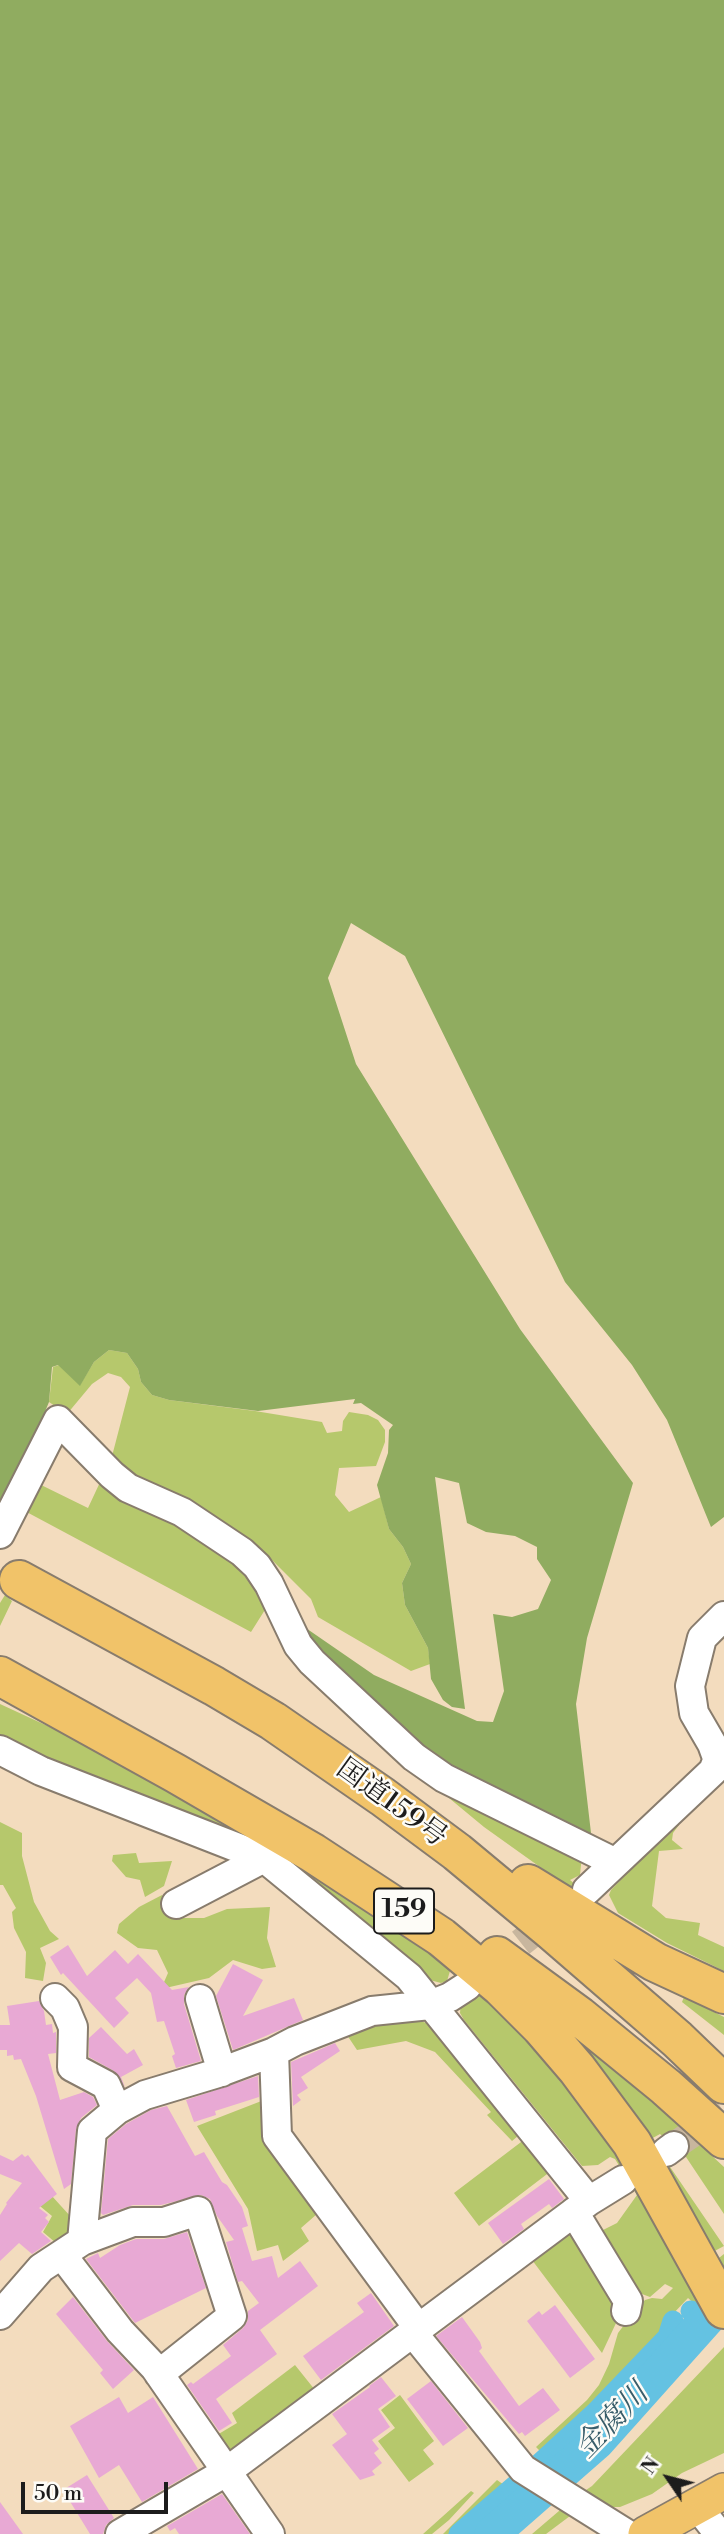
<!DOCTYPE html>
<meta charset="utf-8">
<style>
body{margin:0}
#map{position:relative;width:724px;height:2534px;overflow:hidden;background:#f3dcbe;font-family:"Libre Bodoni",serif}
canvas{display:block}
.north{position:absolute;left:633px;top:2443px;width:70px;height:70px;-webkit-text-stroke:5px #fdfcf7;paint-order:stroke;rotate:305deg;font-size:19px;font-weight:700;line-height:28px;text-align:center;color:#1c1c1c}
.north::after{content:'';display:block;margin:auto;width:24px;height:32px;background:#1c1c1c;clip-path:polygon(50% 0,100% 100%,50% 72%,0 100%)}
.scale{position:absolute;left:21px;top:2482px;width:147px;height:32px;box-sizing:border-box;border:4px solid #1c1c1c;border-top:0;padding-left:9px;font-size:21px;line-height:24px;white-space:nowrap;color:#1c1c1c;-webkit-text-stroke:5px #fdfcf7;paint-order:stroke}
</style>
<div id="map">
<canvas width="724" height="2534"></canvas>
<div class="north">N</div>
<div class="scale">50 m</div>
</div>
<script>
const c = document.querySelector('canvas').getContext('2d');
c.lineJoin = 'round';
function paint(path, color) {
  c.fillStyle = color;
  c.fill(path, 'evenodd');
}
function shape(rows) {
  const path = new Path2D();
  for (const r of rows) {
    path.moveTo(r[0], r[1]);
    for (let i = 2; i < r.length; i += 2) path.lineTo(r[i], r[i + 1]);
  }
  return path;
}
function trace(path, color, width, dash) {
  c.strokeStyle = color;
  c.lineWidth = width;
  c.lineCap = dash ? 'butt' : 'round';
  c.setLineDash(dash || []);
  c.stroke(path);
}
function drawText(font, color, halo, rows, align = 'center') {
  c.font = font + ' "Libre Bodoni","Noto Serif JP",serif';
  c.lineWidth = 5;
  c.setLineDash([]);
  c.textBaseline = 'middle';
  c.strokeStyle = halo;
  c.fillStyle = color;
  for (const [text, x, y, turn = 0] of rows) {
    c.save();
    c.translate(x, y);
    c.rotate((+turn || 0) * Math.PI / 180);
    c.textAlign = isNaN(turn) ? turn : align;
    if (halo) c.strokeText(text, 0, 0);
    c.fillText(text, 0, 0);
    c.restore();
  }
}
paint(shape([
 [109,1350,127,1353,138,1369,141,1382,152,1395,169,1400,255,1411,322,1422,327,1433,342,1431,343,1421,349,1412,368,1415,378,1420,385,1430,385,1442,376,1466,339,1468,335,1495,349,1512,381,1497,389,1529,403,1547,411,1564,402,1583,405,1605,428,1648,430,1664,411,1671,318,1617,311,1599,268,1556,180,1501,152,1489,111,1460,130,1387,121,1377,108,1373,92,1384,67,1414,49,1402,53,1367,59,1365,80,1385,94,1362],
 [102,1478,148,1503,246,1565,268,1605,251,1632,21,1509,35,1482,88,1508],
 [5,1595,12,1601,0,1626,0,1603],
 [0,1704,132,1765,463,1965,568,2070,697,2275,724,2254,724,2275,696,2305,688,2298,672,2315,663,2333,591,2411,543,2454,536,2447,587,2400,599,2385,609,2364,618,2333,637,2308,645,2300,652,2298,662,2299,673,2288,665,2284,650,2297,642,2294,630,2283,597,2233,617,2223,637,2195,615,2159,610,2157,598,2165,582,2166,464,2020,460,2013,461,2002,477,1994,453,1968,450,1971,447,1981,441,1983,426,1979,271,1850,53,1768,0,1736],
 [426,1779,582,1855,580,1875,570,1880,600,1905,596,1907,484,1827],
 [679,1819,679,1825,673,1833,672,1840,683,1849,659,1851,652,1906,666,1918,700,1923,698,1935,724,1947,724,1971,667,1943,618,1913,609,1895,611,1890],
 [0,1822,22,1833,22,1856,34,1902,50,1931,59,1939,40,1948,46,1963,43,1981,25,1978,26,1952,14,1928,12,1912,16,1908,3,1885,0,1885],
 [136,1853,139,1863,172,1861,164,1886,145,1897,140,1880,126,1877,112,1861,113,1855],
 [162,1895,169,1912,174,1917,184,1918,204,1918,227,1909,270,1907,267,1938,276,1967,262,1969,233,1960,209,1978,161,1989,168,1973,157,1950,138,1948,117,1933,119,1924,139,1907],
 [684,1997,724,2017,724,2035,682,2002],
 [418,2020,437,2027,524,2131,512,2141,487,2115,491,2112,435,2052,406,2041,357,2050,343,2029],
 [563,2028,669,2116,724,2167,724,2214,684,2154,660,2134,651,2139,724,2246,709,2254],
 [264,2100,266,2141,317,2214,301,2228,309,2241,283,2261,278,2245,257,2251,248,2209,197,2126],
 [529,2136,555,2168,479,2226,454,2193],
 [18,2188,51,2195,81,2228,56,2243,43,2232,52,2216],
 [576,2227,611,2286,617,2321,602,2353,532,2260],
 [724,2347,724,2453,682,2473,652,2494,620,2507,609,2507,580,2494,592,2486],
 [295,2365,319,2395,232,2458,212,2438,237,2423,232,2413],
 [400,2395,434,2441,423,2450,434,2464,409,2482,378,2441,395,2428,381,2410],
 [497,2480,507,2487,451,2534,443,2534],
 [471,2491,474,2493,449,2520,432,2534,423,2534],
 [566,2505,578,2510,546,2534,532,2534]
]), '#b6c86c');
paint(shape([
 [0,0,724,0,724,1517,711,1527,667,1420,632,1365,565,1282,405,956,351,923,328,978,356,1064,520,1329,633,1483,587,1638,576,1704,591,1833,578,1837,444,1769,313,1647,300,1624,374,1675,477,1721,493,1722,504,1691,493,1614,512,1617,538,1609,551,1580,537,1559,537,1547,515,1536,486,1532,467,1523,459,1483,435,1477,465,1709,452,1707,443,1700,431,1679,428,1648,405,1605,402,1583,411,1564,403,1547,389,1529,377,1485,388,1453,389,1430,393,1425,361,1403,353,1404,355,1399,258,1411,169,1400,152,1395,141,1382,138,1369,127,1353,109,1350,94,1362,80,1386,58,1365,52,1367,49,1402,8,1501,0,1513]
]), '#90ac60');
trace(shape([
 [691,2311,704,2322],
 [459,2534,523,2479,595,2413,668,2337,673,2321]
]), '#64c2e2', 21);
trace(shape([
 [492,2534,597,2442,724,2300]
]), '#64c2e2', 35);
paint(shape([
 [68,1945,87,1976,115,1950,128,1964,138,1954,172,1990,189,1987,184,1995,184,2004,201,2061,176,2068,172,2056,175,2054,164,2021,157,2022,151,1993,137,1978,115,1998,129,2013,114,2028,63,1973,61,1975,50,1957],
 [233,1964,263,1980,243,2016,294,1998,303,2020,233,2050,216,1996],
 [39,2001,44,2011,46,2025,52,2024,53,2033,56,2032,56,2053,48,2054,60,2100,84,2092,93,2097,97,2105,81,2118,76,2129,71,2184,64,2189,36,2096,21,2059,14,2060,13,2055,7,2056,7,2050,0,2050,0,2025,10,2025,7,2006],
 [101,2027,127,2054,134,2049,143,2065,121,2077,125,2087,114,2071,89,2057,89,2038],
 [335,2043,340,2051,301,2077,308,2088,297,2095,301,2100,293,2106,291,2062],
 [258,2076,259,2097,215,2111,216,2115,194,2122,186,2100],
 [167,2106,195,2156,204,2152,222,2182,227,2185,242,2207,248,2226,242,2228,252,2261,272,2256,278,2278,300,2261,318,2286,260,2330,277,2354,216,2399,232,2423,219,2431,187,2385,191,2382,193,2384,231,2356,223,2345,243,2328,248,2320,248,2311,259,2303,242,2281,238,2282,226,2242,234,2240,217,2216,210,2199,201,2195,161,2205,133,2205,103,2215,101,2213,108,2139,126,2124,151,2110],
 [22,2154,25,2157,28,2155,57,2194,39,2208,48,2215,45,2218,49,2222,41,2232,51,2241,32,2254,19,2243,0,2261,0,2215,7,2204,6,2203,22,2183,0,2174,0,2155,13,2161],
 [549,2179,564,2199,552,2208,549,2204,521,2224,524,2229,503,2244,488,2223],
 [187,2232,206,2288,135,2323,86,2259,98,2253,100,2258,120,2245,136,2239,164,2239],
 [371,2293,394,2326,321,2380,303,2356,364,2312,357,2303],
 [73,2297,107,2341,134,2370,113,2389,100,2373,103,2370,56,2314],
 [555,2305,595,2359,570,2378,527,2321,539,2311,542,2315],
 [462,2317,480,2342,482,2348,479,2351,519,2406,543,2388,560,2410,525,2436,522,2432,519,2434,436,2336],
 [381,2377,396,2396,378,2409,390,2427,372,2440,379,2449,374,2453,382,2463,372,2471,375,2475,360,2480,332,2445,347,2434,332,2414,370,2387,369,2386],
 [431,2381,468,2428,443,2446,407,2399],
 [119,2397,128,2413,153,2397,198,2469,142,2502,119,2465,99,2478,70,2426],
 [87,2475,114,2518,106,2525,103,2534,90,2534,63,2490],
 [222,2494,250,2534,179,2534,175,2528,170,2531,167,2526],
 [0,2502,23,2534,0,2534]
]), '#e8a9d4');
trace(shape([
 [488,1969,558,1913],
 [674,2146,724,2112]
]), '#c8b69e', 28, [28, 14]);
const minor = shape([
 [0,1534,58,1420,112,1475,128,1488,182,1512,242,1552,257,1566,269,1584,298,1645,312,1662,414,1757,444,1778,614,1862],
 [0,1750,41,1771,264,1858,409,1977,589,2201,623,2180],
 [587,1890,713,1771,717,1761,716,1755,712,1744,694,1713,690,1686,702,1638,724,1616],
 [176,1904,264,1858],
 [55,1998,65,2008,73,2027,72,2067,106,2085,117,2110],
 [200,1999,222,2072],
 [274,2052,277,2136,419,2329],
 [666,2152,674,2146],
 [574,2212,628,2301,626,2311],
 [82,2241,133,2222,164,2222,198,2211,232,2316,159,2374],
 [62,2255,120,2331,155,2368,270,2534],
 [0,2315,41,2268,82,2241,92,2131,117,2110,145,2095,218,2073,274,2052,295,2041,372,2011,430,2005,450,1997,467,1986],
 [413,2333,523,2469,627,2534],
 [697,2506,719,2534],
 [120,2534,226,2472,589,2201]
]);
const major = shape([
 [646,2534,724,2491]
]);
const highway = shape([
 [19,1580,214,1686,273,1721,383,1797,457,1852,552,1931,677,2039,724,2084],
 [0,1676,175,1773,313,1853,441,1937,501,1987,541,2027,577,2069,632,2143,724,2309],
 [528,1884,655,1962,724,1994],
 [497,1956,579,2016,666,2087,724,2139]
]);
trace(minor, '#887c6d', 32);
trace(major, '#887c6d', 38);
trace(highway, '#887c6d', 42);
trace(minor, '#fff', 28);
trace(major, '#f1c369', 35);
trace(highway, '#f1c369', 38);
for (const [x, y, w] of [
 [404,1911,60]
]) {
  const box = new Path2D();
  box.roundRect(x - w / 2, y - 22.5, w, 45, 5);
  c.fillStyle = '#fdfcf7';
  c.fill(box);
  trace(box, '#1c1c1c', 2);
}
drawText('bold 26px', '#1c1c1c', null, [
 ["159",404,1911]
]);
drawText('28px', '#1c1c1c', '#fdfcf7', [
 ["国道159号",391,1804,36]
]);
drawText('italic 30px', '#395e6b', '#fdfcf7', [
 ["金腐川",613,2422,-46]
]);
</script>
